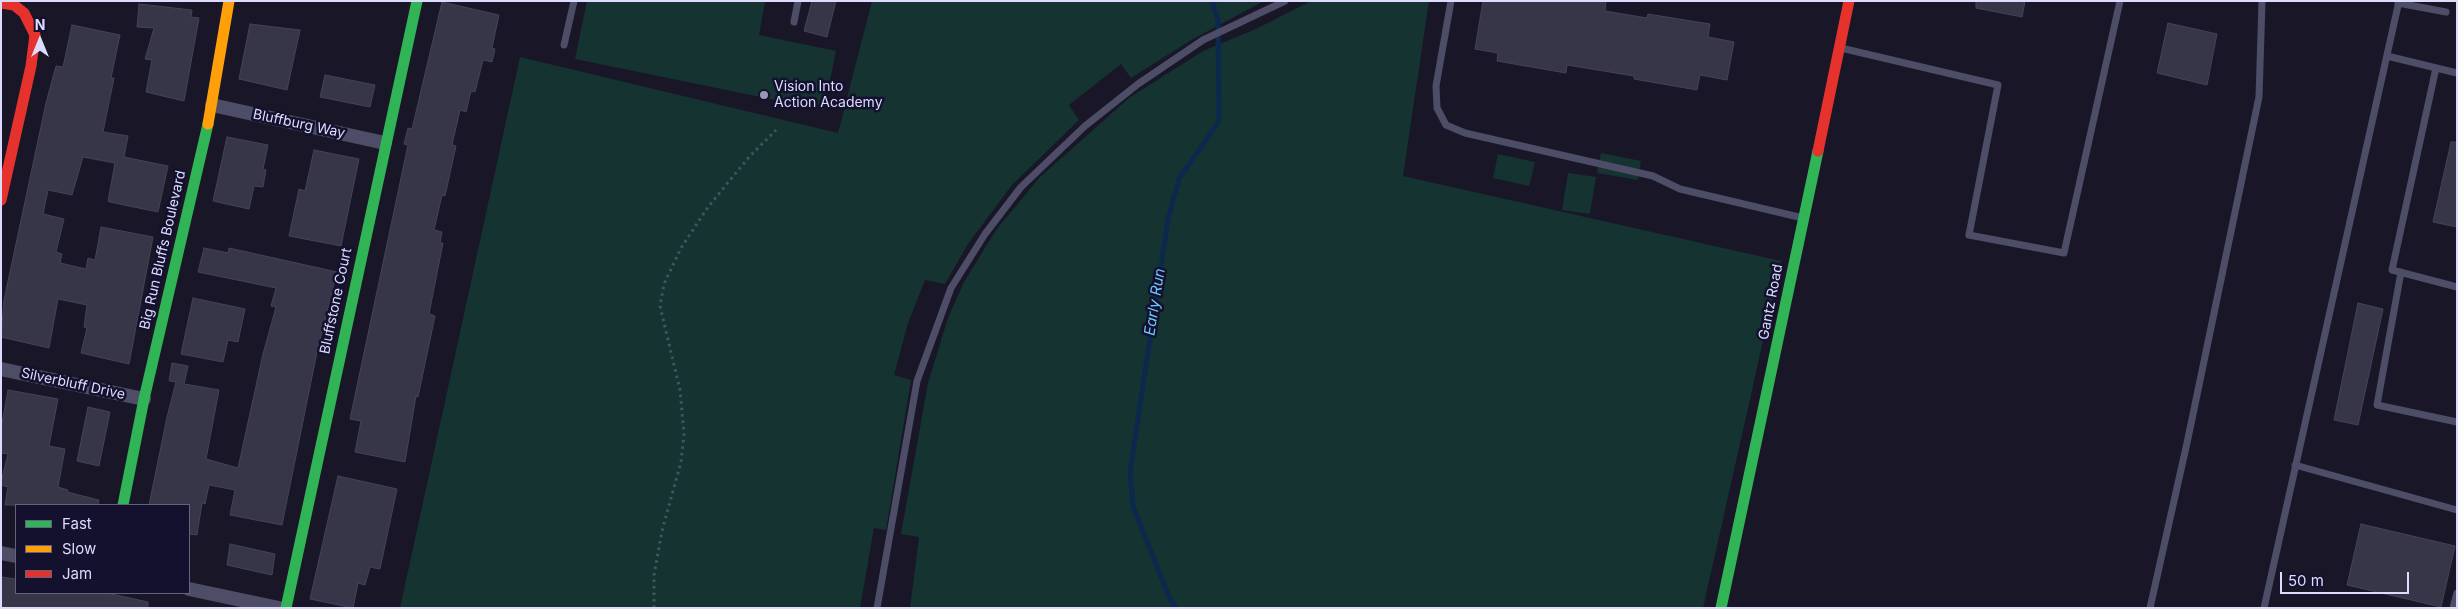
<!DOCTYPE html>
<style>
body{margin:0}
#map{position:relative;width:2458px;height:609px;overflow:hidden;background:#191727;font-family:Inter,sans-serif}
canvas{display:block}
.frame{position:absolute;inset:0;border:2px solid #dddcff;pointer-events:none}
.legend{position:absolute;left:15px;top:504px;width:175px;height:90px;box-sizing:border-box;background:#13112d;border:1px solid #646281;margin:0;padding:6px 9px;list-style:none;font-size:15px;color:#dddcff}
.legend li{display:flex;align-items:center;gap:10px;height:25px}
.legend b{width:25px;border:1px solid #646281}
.north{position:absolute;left:15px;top:15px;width:50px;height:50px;-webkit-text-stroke:4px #13112d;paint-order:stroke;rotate:0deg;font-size:14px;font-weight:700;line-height:20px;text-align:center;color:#dddcff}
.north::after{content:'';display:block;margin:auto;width:18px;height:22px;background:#dddcff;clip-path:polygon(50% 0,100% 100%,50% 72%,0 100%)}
.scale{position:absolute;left:2280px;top:572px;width:129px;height:22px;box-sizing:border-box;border:2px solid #dddcff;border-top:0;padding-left:6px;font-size:15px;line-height:18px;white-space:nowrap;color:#dddcff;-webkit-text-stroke:4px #13112d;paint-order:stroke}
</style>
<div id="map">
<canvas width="2458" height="609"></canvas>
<div class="frame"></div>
<ul class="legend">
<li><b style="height:6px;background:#30b455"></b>Fast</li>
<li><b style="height:6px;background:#ff9f0a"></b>Slow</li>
<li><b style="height:6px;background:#e5322d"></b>Jam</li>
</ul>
<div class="north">N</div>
<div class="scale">50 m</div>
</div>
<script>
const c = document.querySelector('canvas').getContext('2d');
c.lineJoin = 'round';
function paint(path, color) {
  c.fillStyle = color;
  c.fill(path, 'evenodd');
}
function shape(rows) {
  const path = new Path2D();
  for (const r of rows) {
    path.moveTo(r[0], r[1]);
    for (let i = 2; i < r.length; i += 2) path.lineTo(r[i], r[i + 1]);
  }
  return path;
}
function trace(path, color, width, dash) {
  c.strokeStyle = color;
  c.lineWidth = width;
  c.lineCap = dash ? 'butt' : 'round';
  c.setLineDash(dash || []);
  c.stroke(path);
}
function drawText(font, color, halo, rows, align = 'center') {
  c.font = font + ' Inter,sans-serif';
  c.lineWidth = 5;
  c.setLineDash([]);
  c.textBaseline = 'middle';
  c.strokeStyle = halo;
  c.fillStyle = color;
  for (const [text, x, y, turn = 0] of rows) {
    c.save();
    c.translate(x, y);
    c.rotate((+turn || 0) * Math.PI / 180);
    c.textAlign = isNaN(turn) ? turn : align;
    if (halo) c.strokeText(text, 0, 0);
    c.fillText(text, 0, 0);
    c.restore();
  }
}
paint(shape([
 [587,1,765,1,759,35,836,51,824,110,575,59],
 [872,1,1264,1,1193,39,1131,78,1121,64,1069,105,1079,120,1012,185,968,244,945,284,925,280,908,323,894,375,911,380,886,530,874,528,860,608,400,608,520,57,838,133],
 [1311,1,1429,1,1403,176,1781,261,1703,608,910,608,919,537,901,534,928,383,948,318,964,282,996,230,1040,177,1129,98,1203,51,1258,28],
 [1601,153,1641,161,1638,180,1597,173],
 [1498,154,1535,162,1529,186,1493,178],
 [1568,173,1596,177,1590,214,1562,210]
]), '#143331');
trace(shape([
 [1176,608,1170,599,1133,506,1130,472,1168,219,1179,179,1219,121,1218,20,1212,1]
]), '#0c294d', 5);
const building = shape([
 [812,1,836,1,827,37,804,31,812,1],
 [1483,1,1606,1,1605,11,1647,18,1648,14,1710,24,1708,37,1734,42,1727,80,1700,75,1697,90,1634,79,1634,76,1567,65,1566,73,1497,61,1498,53,1475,49,1483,1],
 [1976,1,2025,1,2022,17,1976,8,1976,1],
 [442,2,499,15,492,48,495,49,492,62,483,60,475,92,471,91,466,112,460,110,452,145,456,146,445,196,442,195,434,230,442,232,440,243,443,243,429,314,435,316,418,397,416,396,405,462,355,452,361,421,350,419,408,145,404,144,408,128,412,129,442,2],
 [139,4,192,10,191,17,199,18,184,101,146,92,152,60,145,59,154,28,137,27,139,4],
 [2168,23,2217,34,2207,85,2157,73,2168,23],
 [250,24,300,30,287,90,239,79,250,24],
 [72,25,120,35,111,78,114,78,103,132,128,136,124,157,168,166,158,212,110,202,108,201,115,163,83,157,72,195,48,190,43,214,64,219,56,252,62,254,60,263,86,269,88,258,95,260,101,227,153,237,129,364,81,353,87,328,84,327,87,305,58,299,49,348,1,337,4,300,46,103,56,66,63,67,72,25],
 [325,75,375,85,370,107,320,97,325,75],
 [227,137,268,145,263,169,266,170,263,187,254,186,249,209,213,201,227,137],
 [2451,142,2457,142,2457,227,2433,222,2451,142],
 [314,150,359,159,341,246,289,236,299,189,305,191,314,150],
 [204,248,228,253,229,248,337,272,317,352,282,525,230,515,235,490,209,485,205,504,202,503,197,535,189,534,189,505,149,505,167,417,176,382,169,381,172,363,188,366,184,384,219,390,206,459,238,468,263,354,276,307,271,306,276,288,198,272,204,248],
 [193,298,245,309,238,342,228,340,223,362,181,354,193,298],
 [2358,303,2383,309,2358,425,2334,420,2358,303],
 [8,390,58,399,49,446,65,449,58,487,68,490,67,492,99,500,98,505,5,505,8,487,1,485,1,482,8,454,1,453,1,429,8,390],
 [88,407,110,412,99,466,77,461,88,407],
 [338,476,397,489,380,569,370,567,365,585,358,583,353,608,310,599,338,476],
 [2361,524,2455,546,2441,607,2347,585,2361,524],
 [230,544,275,554,272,575,227,565,230,544],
 [1,577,16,579,16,593,107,593,148,602,148,608,1,608,1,577]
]);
paint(building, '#373648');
trace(building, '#454259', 1);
trace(shape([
 [654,608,654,575,662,531,681,462,684,434,680,390,660,306,664,284,681,248,708,207,749,157,776,130]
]), '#455362', 3, [2.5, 4]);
trace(shape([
 [1451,1,1436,86,1437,108,1446,125,1465,133,1653,176,1680,189,1803,218],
 [2398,3,2446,12],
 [794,22,798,1],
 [564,45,574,1],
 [1841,48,1998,85,1969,235,2064,253,2120,1],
 [2387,56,2457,73],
 [2436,68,2392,270,2457,287],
 [2401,272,2377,405,2457,422],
 [2295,465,2457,510],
 [877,608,917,381,951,288,985,234,1021,187,1085,126,1138,84,1203,40,1285,1],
 [2150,608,2187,443,2259,97,2262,1],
 [2264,608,2399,1],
 [2453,608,2457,593]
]), '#4d4d67', 7);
trace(shape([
 [212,105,385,143],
 [1,369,144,399],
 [1,553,16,556],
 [189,589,279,608]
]), '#4d4d67', 14);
trace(shape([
 [123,505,144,399,208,124],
 [286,608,417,1],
 [1721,608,1818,151]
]), '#30b455', 11);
trace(shape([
 [208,124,229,1]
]), '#ff9f0a', 11);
trace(shape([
 [1,3,14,5,24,13,35,35,31,66,1,200],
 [1818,151,1849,1]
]), '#e5322d', 11);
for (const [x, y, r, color] of [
 [764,95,5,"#9897b3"]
]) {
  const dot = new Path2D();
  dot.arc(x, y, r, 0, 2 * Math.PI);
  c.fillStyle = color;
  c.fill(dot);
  trace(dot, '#13112d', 2);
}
drawText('14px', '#dddcff', '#13112d', [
 ["Vision Into",774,87],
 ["Action Academy",774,103]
], 'left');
drawText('14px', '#dddcff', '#13112d', [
 ["Bluffburg Way",299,124,12],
 ["Big Run Bluffs Boulevard",163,250,-77],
 ["Bluffstone Court",336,301,-78],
 ["Gantz Road",1771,302,-79],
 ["Silverbluff Drive",73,384,12]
]);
drawText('italic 15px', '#6ac8ff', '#13112d', [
 ["Early Run",1155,302,-81]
]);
</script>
